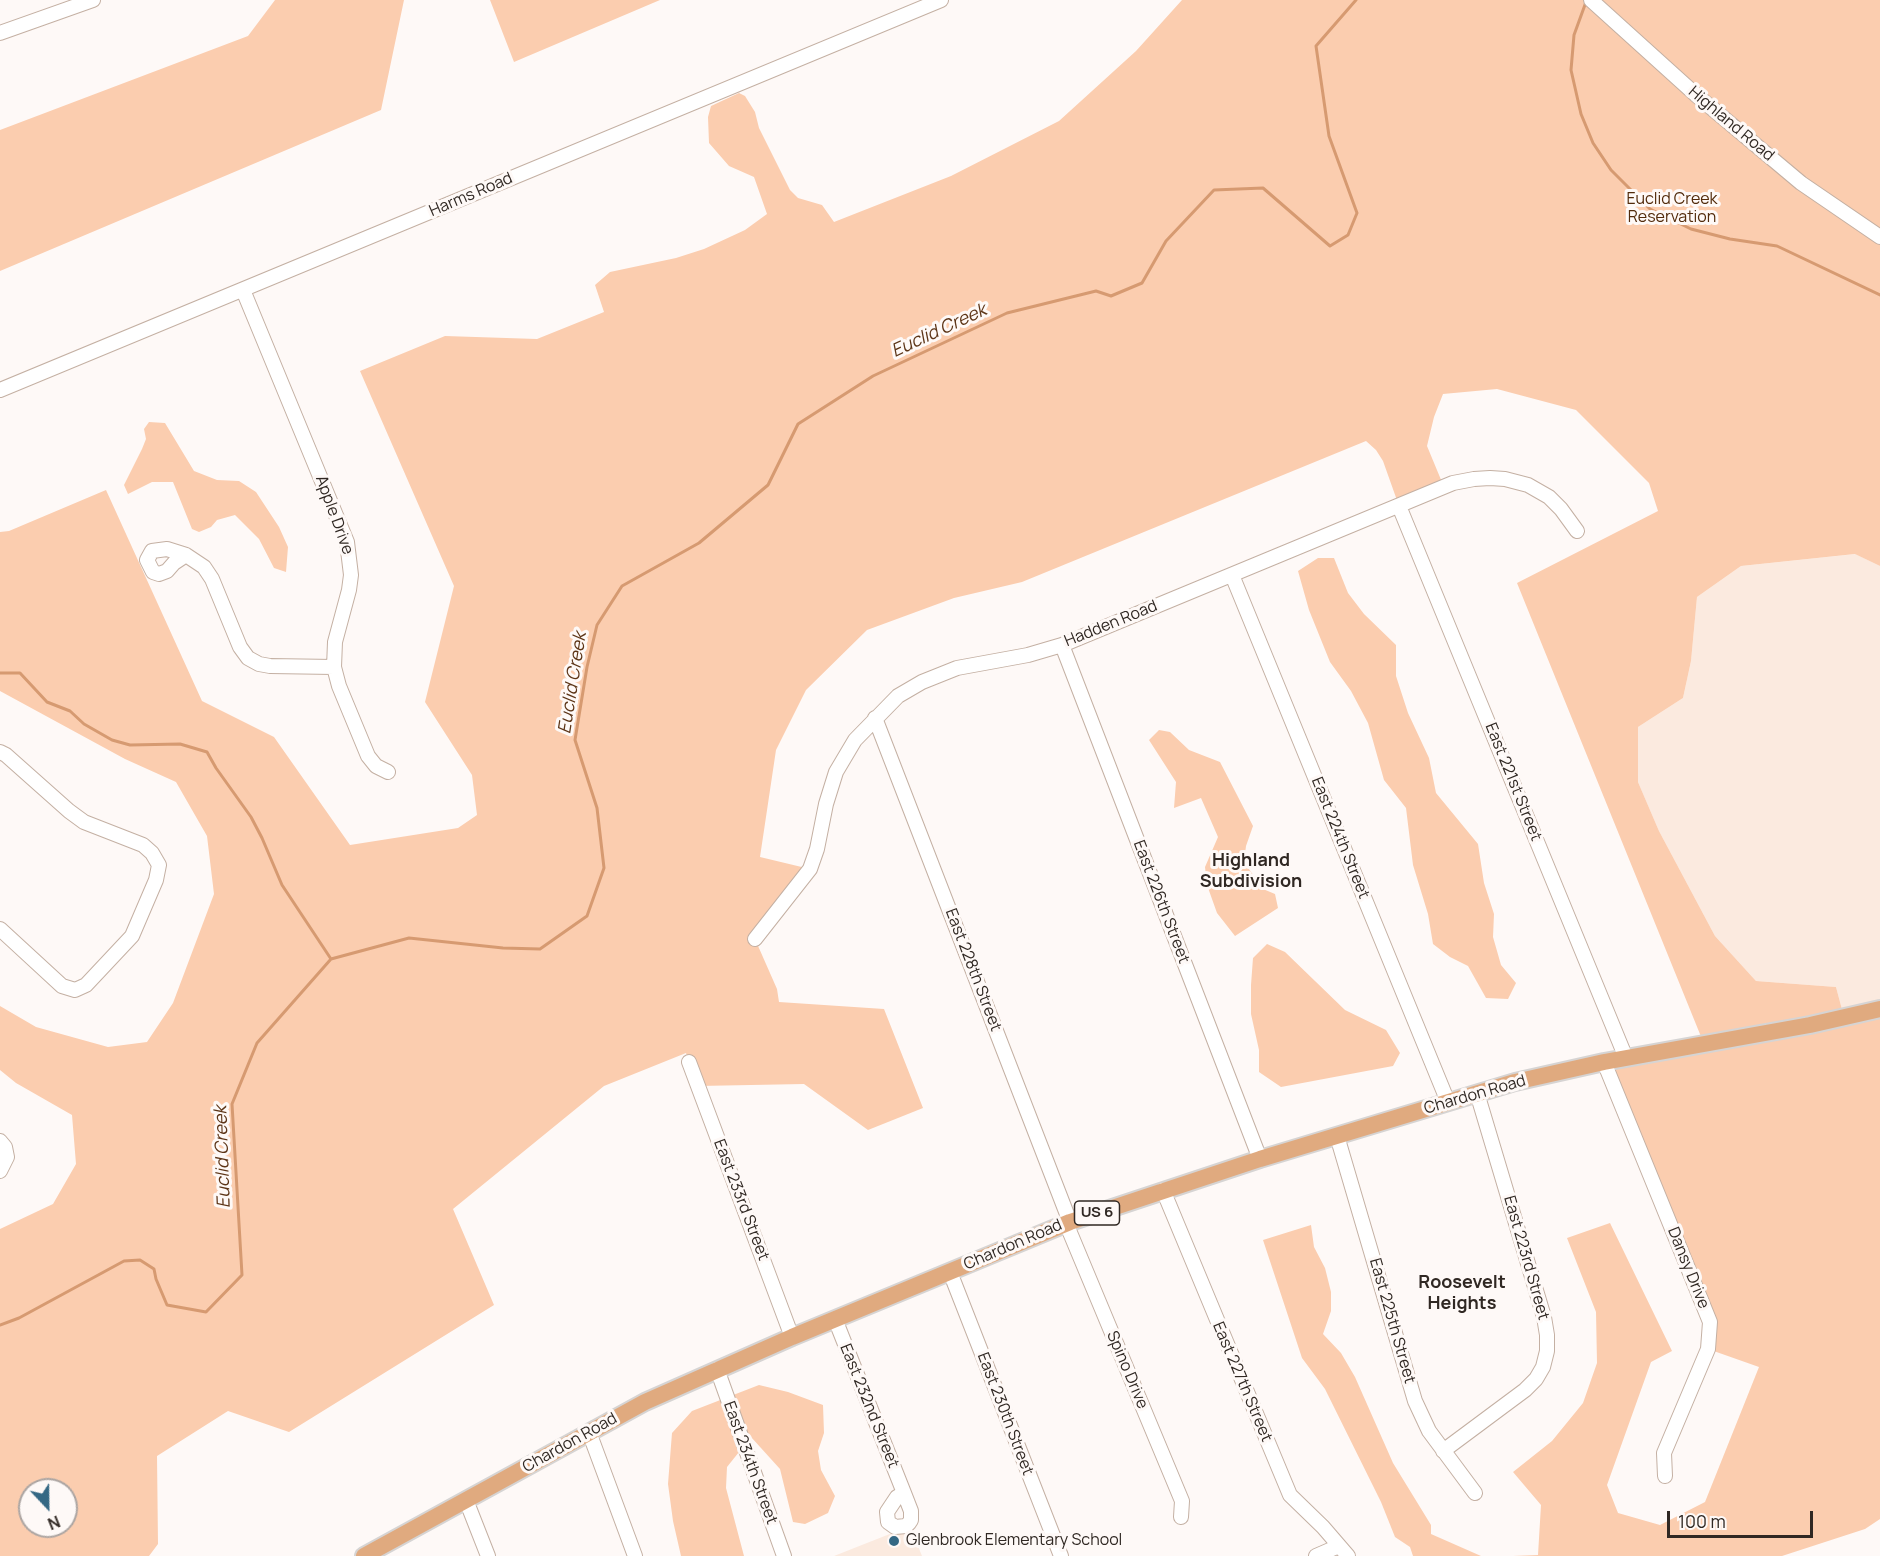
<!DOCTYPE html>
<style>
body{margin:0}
#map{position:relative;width:1880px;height:1556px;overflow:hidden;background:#fef9f7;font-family:Manrope,sans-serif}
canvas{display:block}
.north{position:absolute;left:18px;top:1478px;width:60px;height:60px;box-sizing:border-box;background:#fef9f7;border:2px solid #aca5a2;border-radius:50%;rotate:158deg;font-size:16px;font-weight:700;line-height:24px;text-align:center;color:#302823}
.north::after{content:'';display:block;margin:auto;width:21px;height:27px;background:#346884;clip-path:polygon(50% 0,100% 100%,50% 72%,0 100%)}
.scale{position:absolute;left:1667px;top:1511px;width:146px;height:27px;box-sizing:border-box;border:3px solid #302823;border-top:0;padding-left:8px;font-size:18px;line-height:21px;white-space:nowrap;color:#302823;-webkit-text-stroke:4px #fef9f7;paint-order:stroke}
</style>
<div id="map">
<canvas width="1880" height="1556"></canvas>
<div class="north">N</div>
<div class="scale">100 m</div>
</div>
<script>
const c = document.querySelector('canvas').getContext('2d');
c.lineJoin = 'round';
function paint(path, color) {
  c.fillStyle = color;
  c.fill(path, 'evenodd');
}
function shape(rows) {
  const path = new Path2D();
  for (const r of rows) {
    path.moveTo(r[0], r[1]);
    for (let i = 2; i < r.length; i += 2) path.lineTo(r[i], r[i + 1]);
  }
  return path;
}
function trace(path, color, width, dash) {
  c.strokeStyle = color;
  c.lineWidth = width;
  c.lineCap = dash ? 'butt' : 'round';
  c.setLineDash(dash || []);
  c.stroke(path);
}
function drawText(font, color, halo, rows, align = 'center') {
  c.font = font + ' Manrope,sans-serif';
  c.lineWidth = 6;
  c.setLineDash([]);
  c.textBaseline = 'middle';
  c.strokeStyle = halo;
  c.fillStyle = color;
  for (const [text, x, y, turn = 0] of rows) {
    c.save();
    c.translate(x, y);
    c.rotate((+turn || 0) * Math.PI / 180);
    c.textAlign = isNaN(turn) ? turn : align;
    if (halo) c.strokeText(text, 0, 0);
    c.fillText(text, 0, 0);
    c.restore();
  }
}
paint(shape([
 [1856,554,1880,566,1880,1009,1844,1017,1836,987,1756,981,1715,936,1659,831,1638,782,1638,727,1683,698,1691,661,1697,597,1741,566],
 [910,1526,922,1556,834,1556]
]), '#fbeadf');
paint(shape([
 [275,0,404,0,381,110,0,271,0,130,248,36],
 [490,0,660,0,514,62],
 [1182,0,1880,0,1880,566,1855,554,1741,566,1697,597,1691,661,1683,698,1638,727,1638,782,1659,831,1715,936,1756,981,1836,987,1844,1017,1880,1009,1880,1519,1865,1529,1782,1556,1513,1556,1538,1555,1541,1505,1513,1472,1552,1441,1583,1403,1597,1363,1596,1312,1567,1238,1610,1223,1672,1351,1651,1362,1607,1485,1618,1513,1660,1525,1705,1502,1759,1367,1708,1349,1710,1336,1604,1062,1704,1044,1517,583,1658,511,1649,483,1576,410,1497,389,1443,394,1434,417,1427,446,1444,487,1399,506,1383,461,1376,450,1366,441,1022,582,954,598,867,630,806,690,776,750,760,857,810,869,755,939,777,989,779,1002,884,1009,923,1108,868,1130,804,1084,698,1086,686,1053,604,1086,453,1209,494,1305,289,1432,228,1411,157,1456,158,1544,149,1556,0,1556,0,1229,53,1204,76,1164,72,1115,16,1083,0,1070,0,1006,36,1027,108,1047,147,1042,173,1003,214,894,207,836,176,782,125,759,0,691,0,532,9,531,106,490,202,701,274,737,350,845,458,828,477,815,472,775,425,702,454,586,360,371,445,336,537,339,604,312,595,285,610,272,676,258,704,249,745,230,767,214,754,177,729,166,709,143,708,117,711,106,739,93,745,96,755,112,759,128,790,190,798,198,822,205,834,222,951,176,1059,121,1136,51],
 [30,1490,66,1490,66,1526,30,1526],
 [149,422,165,423,194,471,217,480,239,481,256,492,279,527,288,547,286,572,274,568,259,539,235,515,217,520,211,527,199,532,192,529,173,482,152,482,128,494,124,485,142,449,146,439,144,429],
 [1318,558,1334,558,1348,593,1364,614,1396,645,1396,676,1408,713,1429,758,1436,793,1478,844,1484,883,1494,914,1493,937,1501,965,1516,983,1508,999,1486,998,1468,966,1450,957,1433,944,1428,914,1413,865,1406,808,1384,780,1368,723,1351,691,1330,662,1309,610,1298,571],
 [1159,730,1170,732,1189,750,1220,762,1253,826,1246,846,1244,862,1263,889,1275,894,1278,908,1235,936,1217,913,1207,885,1205,867,1218,837,1201,798,1174,808,1176,782,1149,740],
 [1267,944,1285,952,1345,1010,1386,1030,1400,1053,1393,1066,1281,1087,1259,1072,1259,1050,1251,1014,1251,985,1253,958],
 [1311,1225,1314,1247,1325,1268,1331,1292,1331,1311,1323,1334,1341,1353,1355,1377,1393,1463,1431,1525,1431,1534,1481,1556,1413,1556,1410,1547,1395,1537,1381,1502,1325,1389,1302,1358,1263,1240],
 [759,1385,788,1392,823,1405,824,1433,818,1451,821,1470,835,1496,828,1513,805,1524,793,1522,780,1469,751,1437,727,1467,726,1488,744,1556,681,1556,673,1521,668,1484,672,1433,692,1411]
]), '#fbcdaf');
trace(shape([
 [1586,2,1574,35,1571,70,1581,114,1593,143,1611,170,1650,209,1691,229,1730,239,1777,246,1880,295],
 [0,673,20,673,47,702,70,711,84,724,112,740,130,745,180,744,207,752,216,768,251,817,262,838,282,885,331,959],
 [0,1325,19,1318,124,1261,140,1260,154,1269,156,1279,167,1305,206,1312,242,1275,232,1104,257,1043,331,959,409,938,503,948,540,949,587,916,604,868,597,808,575,740,587,667,597,625,622,586,699,543,768,485,798,424,873,376,1007,313,1096,291,1111,296,1142,283,1166,241,1214,190,1263,188,1330,246,1348,235,1357,213,1329,136,1316,46,1356,0]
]), '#d69a71', 3);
const minor = shape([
 [1591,0,1695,94,1801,183,1880,237],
 [0,33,93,0],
 [243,290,347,542,351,575,349,590,335,642,334,667,339,686,368,756,376,766,388,772],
 [0,390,941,0],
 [1399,506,1626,1058],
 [186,555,174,563,167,571,159,574,153,572,147,560,152,551,167,549,186,555,204,567,212,579,240,647,248,658,259,664,270,666,334,667],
 [1232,575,1448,1102],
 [1062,645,1260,1159],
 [875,718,1070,1222],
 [0,752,6,755,69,811,84,822,143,845,152,853,159,865,156,880,132,936,86,985,75,990,62,986,0,929],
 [755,939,810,869,817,849,826,804,836,772,855,740,898,696,922,682,957,668,1028,655,1062,645,1453,483,1474,479,1490,478,1505,479,1528,485,1549,497,1561,509,1577,531],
 [689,1062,792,1337],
 [1604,1062,1710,1322,1708,1349,1664,1453,1665,1476],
 [1337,1136,1415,1401,1429,1431,1475,1493],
 [0,1141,5,1147,7,1157,0,1171],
 [1163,1190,1290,1495,1323,1527,1348,1556],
 [1066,1223,1182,1501,1181,1517],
 [950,1272,1061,1556],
 [835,1319,904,1493,911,1511,911,1520,909,1523,906,1526,895,1527,888,1522,887,1512,897,1497,904,1493],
 [717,1369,784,1556],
 [589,1432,635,1556],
 [1443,1451,1525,1390,1536,1379,1543,1367,1547,1351,1547,1335,1544,1317,1477,1093],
 [466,1500,488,1556],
 [1316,1556,1339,1546]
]);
const major = shape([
 [364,1556,645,1402,792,1337,1070,1222,1260,1159,1515,1082,1604,1062,1810,1025,1880,1009]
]);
trace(minor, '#c4b0a3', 16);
trace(major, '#d6d4d3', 20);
trace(minor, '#fff', 14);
trace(major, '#e0aa7f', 16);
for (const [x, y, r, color] of [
 [894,1541,6,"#346884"]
]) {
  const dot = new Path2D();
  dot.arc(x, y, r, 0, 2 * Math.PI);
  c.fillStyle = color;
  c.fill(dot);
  trace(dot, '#fef9f7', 2);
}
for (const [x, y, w] of [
 [1097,1213,45]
]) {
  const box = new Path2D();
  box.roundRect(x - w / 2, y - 12, w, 24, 4.5);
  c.fillStyle = '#fef9f7';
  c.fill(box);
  trace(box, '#302823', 1.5);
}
drawText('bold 15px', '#302823', null, [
 ["US 6",1097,1213]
]);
drawText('16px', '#302823', '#fef9f7', [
 ["Highland Road",1731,124,40],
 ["Harms Road",471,195,-23],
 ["Apple Drive",334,515,70],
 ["Hadden Road",1111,624,-22],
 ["East 221st Street",1513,782,68],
 ["East 224th Street",1340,838,68],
 ["East 226th Street",1161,902,69],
 ["East 228th Street",973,970,69],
 ["Chardon Road",1475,1095,-16],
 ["East 233rd Street",741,1200,69],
 ["Chardon Road",1013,1245,-23],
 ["East 223rd Street",1526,1258,74],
 ["Dansy Drive",1688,1268,68],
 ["East 225th Street",1392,1321,74],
 ["Spino Drive",1127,1370,67],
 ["East 227th Street",1242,1382,67],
 ["East 232nd Street",869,1406,68],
 ["East 230th Street",1005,1414,69],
 ["Chardon Road",570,1443,-29],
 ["East 234th Street",750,1463,70]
]);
drawText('16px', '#522b0b', '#fef9f7', [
 ["Euclid Creek",1672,200],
 ["Reservation",1672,218]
]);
drawText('16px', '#302823', '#fef9f7', [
 ["Glenbrook Elementary School",906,1541]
], 'left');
drawText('italic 18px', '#5d3517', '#fef9f7', [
 ["Euclid Creek",939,331,-25],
 ["Euclid Creek",573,683,-81],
 ["Euclid Creek",223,1157,-92]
]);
drawText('bold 18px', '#302823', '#fef9f7', [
 ["Highland",1251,861],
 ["Subdivision",1251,882],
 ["Roosevelt",1462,1283],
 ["Heights",1462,1304]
]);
</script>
